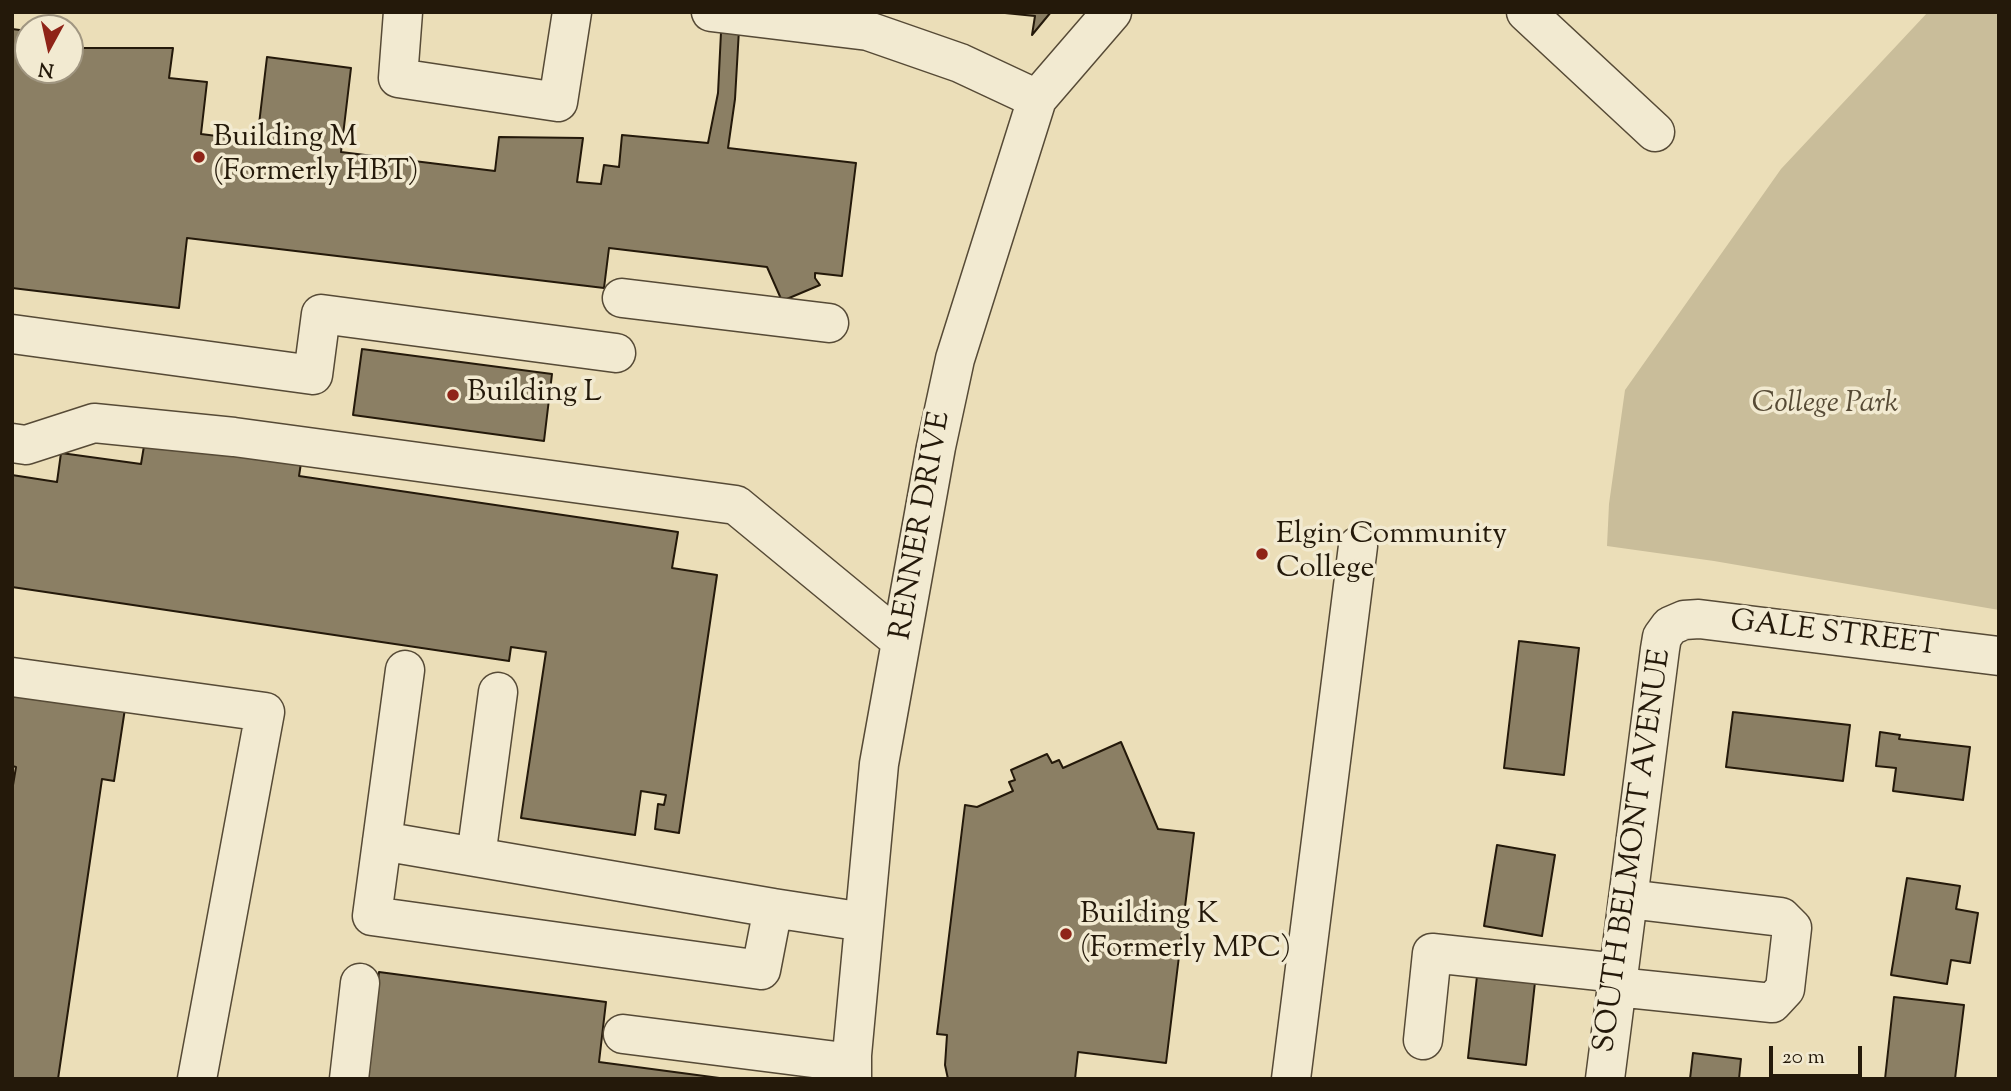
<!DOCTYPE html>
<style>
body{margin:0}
#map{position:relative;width:2011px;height:1091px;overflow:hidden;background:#ebdeb8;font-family:"Sorts Mill Goudy",serif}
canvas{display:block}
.frame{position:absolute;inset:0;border:14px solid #24190a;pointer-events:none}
.north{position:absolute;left:14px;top:14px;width:70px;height:70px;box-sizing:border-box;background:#f2ead1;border:2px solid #a09681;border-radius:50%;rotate:188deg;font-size:19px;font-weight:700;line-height:28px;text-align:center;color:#24190a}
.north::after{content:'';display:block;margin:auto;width:24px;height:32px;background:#8f2418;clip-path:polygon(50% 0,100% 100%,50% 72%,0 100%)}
.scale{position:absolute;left:1769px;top:1046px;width:93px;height:32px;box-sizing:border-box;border:4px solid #24190a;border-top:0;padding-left:9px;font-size:21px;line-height:24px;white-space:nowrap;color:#24190a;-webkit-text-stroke:5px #f2ead1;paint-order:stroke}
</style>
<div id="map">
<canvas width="2011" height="1091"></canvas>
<div class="frame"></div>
<div class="north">N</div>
<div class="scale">20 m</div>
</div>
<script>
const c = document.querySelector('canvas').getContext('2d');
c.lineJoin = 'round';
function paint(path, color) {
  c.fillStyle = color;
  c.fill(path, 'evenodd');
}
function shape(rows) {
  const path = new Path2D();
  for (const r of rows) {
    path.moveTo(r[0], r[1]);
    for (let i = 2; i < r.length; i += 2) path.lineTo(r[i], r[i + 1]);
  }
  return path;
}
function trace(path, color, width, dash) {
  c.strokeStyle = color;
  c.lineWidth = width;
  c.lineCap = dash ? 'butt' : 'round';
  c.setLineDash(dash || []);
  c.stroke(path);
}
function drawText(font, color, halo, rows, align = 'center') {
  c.font = font + ' "Sorts Mill Goudy",serif';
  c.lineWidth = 7;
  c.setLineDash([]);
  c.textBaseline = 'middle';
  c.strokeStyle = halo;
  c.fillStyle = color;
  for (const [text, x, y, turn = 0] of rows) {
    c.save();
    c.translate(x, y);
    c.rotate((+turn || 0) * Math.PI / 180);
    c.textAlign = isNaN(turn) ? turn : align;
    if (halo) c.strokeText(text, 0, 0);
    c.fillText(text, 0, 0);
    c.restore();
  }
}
paint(shape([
 [1928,12,1999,12,1999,610,1714,561,1607,546,1609,504,1625,390,1781,169]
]), '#c9bd9a');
const building = shape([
 [722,12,740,12,735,99,728,148,856,163,842,276,815,273,815,278,820,285,782,301,767,267,609,248,604,288,187,238,179,308,12,288,12,29,28,31,28,70,70,70,70,48,173,48,169,78,207,82,201,134,257,141,267,57,351,68,341,152,495,171,499,137,583,138,577,182,601,184,604,165,619,167,622,135,708,143,718,93,722,12],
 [995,12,1051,12,1032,35,1035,16,995,12],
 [362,349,552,374,544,441,353,415,362,349],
 [145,440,301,463,299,476,678,532,672,568,717,575,679,833,655,829,658,804,664,805,666,795,641,791,635,835,521,818,546,652,511,647,509,661,12,587,12,475,57,482,61,453,141,464,145,440],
 [1519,641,1579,648,1564,775,1504,768,1519,641],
 [12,692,126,702,114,781,102,779,58,1079,12,1079,12,791,16,767,12,766,12,692],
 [1733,712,1850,725,1843,781,1726,767,1733,712],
 [1880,732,1900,735,1899,739,1970,747,1963,800,1893,791,1896,768,1876,766,1880,732],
 [1121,742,1158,829,1194,833,1166,1063,1078,1052,1075,1079,948,1079,945,1065,947,1035,937,1034,965,805,977,807,1013,791,1009,782,1015,780,1011,770,1047,754,1052,763,1059,760,1063,768,1121,742],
 [1497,845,1555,855,1542,936,1484,926,1497,845],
 [1907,878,1960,886,1956,909,1978,913,1970,963,1951,960,1947,984,1891,975,1907,878],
 [379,972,606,1002,599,1062,727,1079,366,1079,379,972],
 [1477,976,1535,982,1526,1065,1468,1058,1477,976],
 [1894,997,1964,1005,1955,1079,1885,1079,1894,997],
 [1693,1053,1741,1059,1739,1079,1690,1079,1693,1053]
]);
paint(building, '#8b7f64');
trace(building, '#24190a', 2);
const minor = shape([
 [403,12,398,78,558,102,572,12],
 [711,12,868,31,960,63,1037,99],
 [1526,12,1655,132],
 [622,298,829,323],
 [12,334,313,375,321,314,616,353],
 [12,443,26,445,94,423,234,437,736,505,901,641],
 [405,670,372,916,761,970,773,908,864,922],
 [12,677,265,712,197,1079],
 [382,841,773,908],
 [476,857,498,692],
 [1617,987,1772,1003,1785,989,1792,928,1781,917,1628,899],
 [623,1034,852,1063],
 [1423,1040,1432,953,1618,973],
 [349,1079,360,983],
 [852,1079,852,1055,879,764,936,447,955,359,1037,99,1112,12],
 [1291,1079,1358,546],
 [1605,1079,1660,649,1662,637,1670,626,1684,620,1699,619,1999,656]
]);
trace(minor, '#564a36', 41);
trace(minor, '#f2ead1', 38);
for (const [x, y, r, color] of [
 [199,157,7,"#8f2418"],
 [453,395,7,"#8f2418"],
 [1262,554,7,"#8f2418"],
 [1066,934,7,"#8f2418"]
]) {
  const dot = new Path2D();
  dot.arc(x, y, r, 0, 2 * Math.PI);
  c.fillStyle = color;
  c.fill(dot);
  trace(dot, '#f2ead1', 2.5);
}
drawText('30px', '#24190a', '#f2ead1', [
 ["Building M",213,140],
 ["(Formerly HBT)",213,174],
 ["Building L",467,395],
 ["Elgin Community",1276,537],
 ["College",1276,571],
 ["Building K",1080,917],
 ["(Formerly MPC)",1080,951]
], 'left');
drawText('italic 30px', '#564a35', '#f2ead1', [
 ["College Park",1825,406]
]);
drawText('30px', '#24190a', '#f2ead1', [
 ["RENNER DRIVE",923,526,-80],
 ["GALE STREET",1834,636,7],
 ["SOUTH BELMONT AVENUE",1635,851,-82]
]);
</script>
